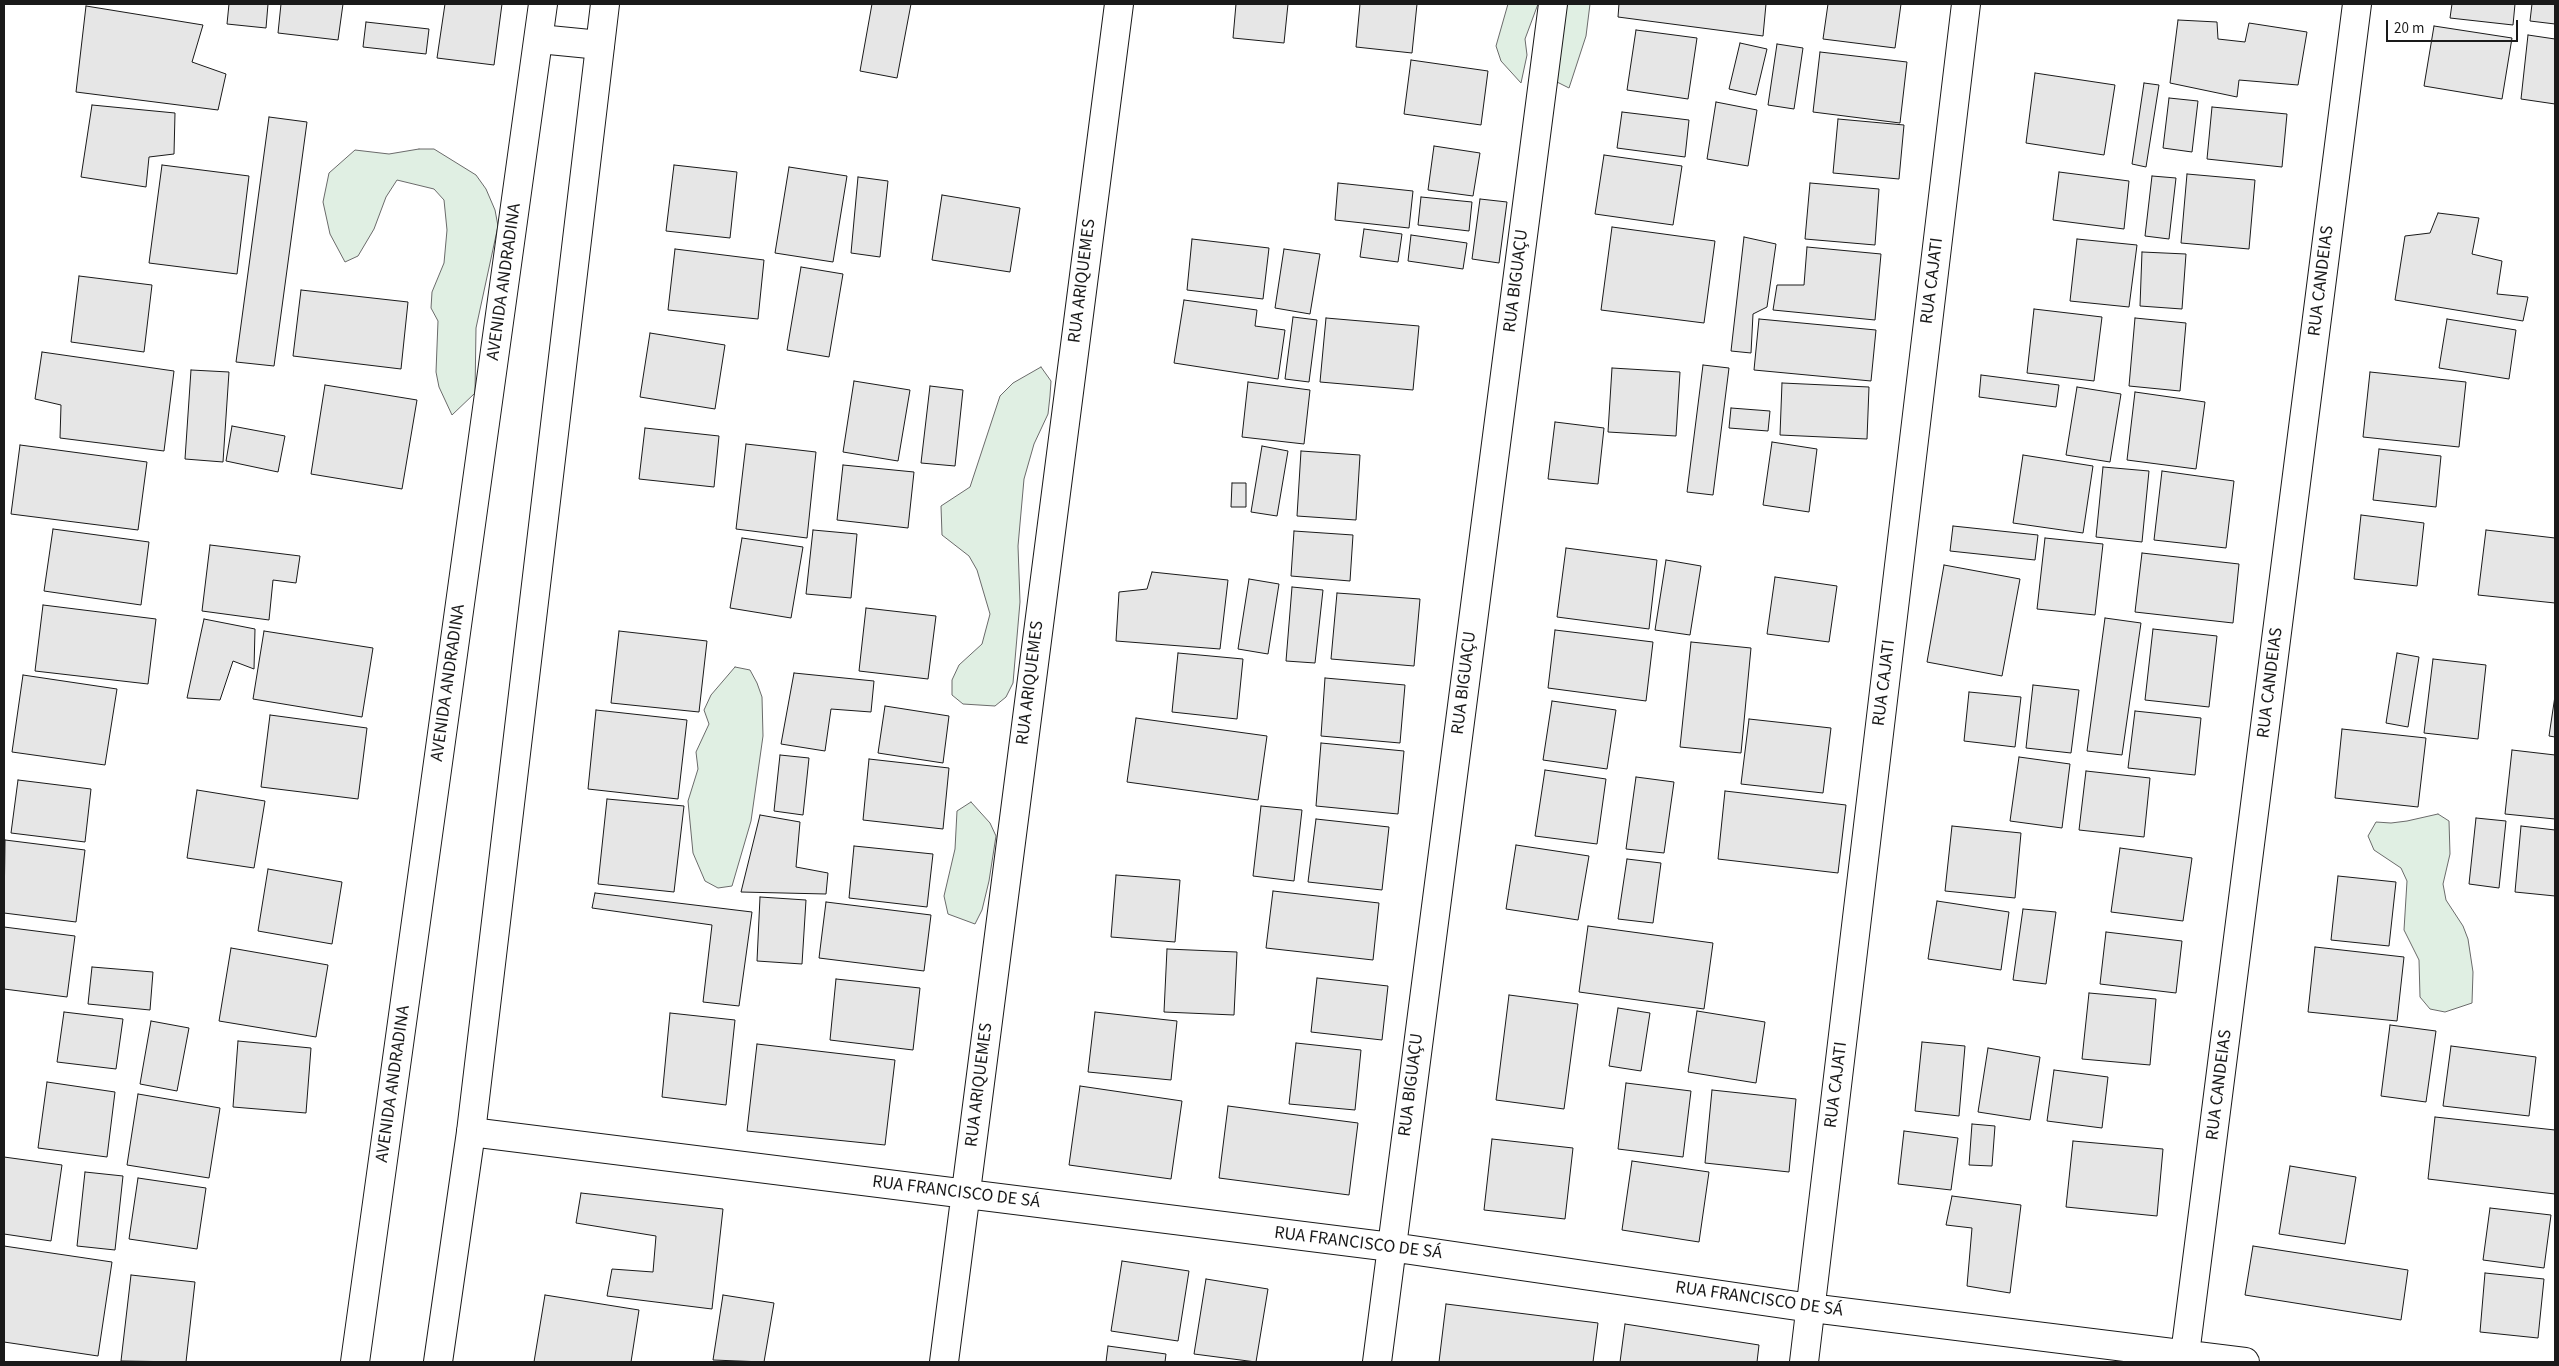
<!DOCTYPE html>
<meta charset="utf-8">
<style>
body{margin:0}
#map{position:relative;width:2559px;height:1366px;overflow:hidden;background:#fff;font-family:"Source Sans 3",sans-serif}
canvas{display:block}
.frame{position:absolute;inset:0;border:5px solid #1a1a1a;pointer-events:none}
.scale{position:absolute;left:2386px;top:20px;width:132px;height:22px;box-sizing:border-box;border:2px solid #1a1a1a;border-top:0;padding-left:6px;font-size:15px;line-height:18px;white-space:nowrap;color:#1a1a1a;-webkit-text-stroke:4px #fff;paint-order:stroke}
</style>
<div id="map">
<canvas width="2559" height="1366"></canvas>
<div class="frame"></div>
<div class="scale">20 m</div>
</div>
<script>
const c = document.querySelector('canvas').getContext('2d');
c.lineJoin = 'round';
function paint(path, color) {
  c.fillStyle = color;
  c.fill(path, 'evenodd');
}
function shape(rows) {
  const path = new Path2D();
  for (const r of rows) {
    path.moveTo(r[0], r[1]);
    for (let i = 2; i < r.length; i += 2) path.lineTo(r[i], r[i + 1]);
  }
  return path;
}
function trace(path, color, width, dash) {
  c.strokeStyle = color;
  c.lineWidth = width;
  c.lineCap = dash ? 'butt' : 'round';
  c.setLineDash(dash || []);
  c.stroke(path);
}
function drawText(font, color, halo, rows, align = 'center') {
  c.font = font + ' "Source Sans 3",sans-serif';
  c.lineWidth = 4;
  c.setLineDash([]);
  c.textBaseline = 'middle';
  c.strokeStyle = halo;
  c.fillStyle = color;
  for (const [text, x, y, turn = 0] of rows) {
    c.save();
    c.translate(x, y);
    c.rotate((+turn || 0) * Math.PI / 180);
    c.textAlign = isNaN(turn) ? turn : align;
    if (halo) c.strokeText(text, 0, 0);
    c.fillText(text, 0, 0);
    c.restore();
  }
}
const green = shape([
 [1508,4,1538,4,1525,39,1527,55,1521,83,1501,61,1496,46,1508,4],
 [1563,4,1590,4,1586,36,1569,88,1549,78,1563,4],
 [419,149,434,149,476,175,486,189,495,210,498,226,476,328,475,393,452,415,439,387,436,372,438,321,431,308,432,292,444,263,447,230,444,200,434,189,397,180,386,197,374,229,358,256,345,262,330,234,323,202,329,173,355,150,389,154,419,149],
 [1041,367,1051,381,1050,396,1048,414,1034,444,1024,479,1018,546,1020,602,1013,683,1006,697,995,706,963,704,952,695,952,680,959,665,982,644,990,614,977,570,969,556,942,535,941,506,970,487,1000,396,1013,383,1041,367],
 [735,667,750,670,757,683,762,697,763,736,751,821,732,886,718,888,705,881,693,853,688,801,698,769,696,752,709,724,704,710,711,695,735,667],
 [971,802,990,823,996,836,989,881,982,910,975,924,948,914,944,896,955,849,957,811,971,802],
 [2438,814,2449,821,2450,854,2443,884,2446,900,2463,926,2468,939,2473,972,2472,1003,2445,1012,2430,1009,2420,997,2419,960,2404,930,2407,881,2401,868,2374,850,2368,836,2376,822,2391,823,2407,821,2438,814]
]);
paint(green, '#e0efe3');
trace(green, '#6a6a6a', 1);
const building = shape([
 [229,4,268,4,266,28,227,24,229,4],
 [281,4,343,4,338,40,278,33,281,4],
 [445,4,502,4,494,65,437,58,445,4],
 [872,4,911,4,897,78,860,71,872,4],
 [1236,4,1288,4,1284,43,1233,38,1236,4],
 [1360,4,1417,4,1412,53,1356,47,1360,4],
 [1619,4,1766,4,1763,36,1618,17,1619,4],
 [1828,4,1901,4,1895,48,1823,39,1828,4],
 [2452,4,2515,4,2513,25,2450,18,2452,4],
 [2532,4,2555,4,2555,24,2530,21,2532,4],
 [86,6,203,25,192,62,226,74,218,110,76,92,86,6],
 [2178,20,2217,22,2218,39,2245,42,2249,23,2307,32,2298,85,2239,80,2237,97,2170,83,2178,20],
 [366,22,429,29,426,54,363,47,366,22],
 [2434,26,2512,38,2502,99,2424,86,2434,26],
 [1636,30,1697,38,1688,99,1627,90,1636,30],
 [2528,35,2555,39,2555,104,2521,99,2528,35],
 [1740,43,1767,49,1756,95,1729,89,1740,43],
 [1777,44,1803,48,1794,109,1768,105,1777,44],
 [1820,52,1907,62,1900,123,1813,112,1820,52],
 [1411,60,1488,71,1481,125,1404,114,1411,60],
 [2035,73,2115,85,2104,155,2026,143,2035,73],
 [2144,83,2159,85,2146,167,2132,164,2144,83],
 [2169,98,2198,101,2192,152,2163,148,2169,98],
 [1716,102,1757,110,1748,166,1707,159,1716,102],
 [92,105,175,113,174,154,149,157,146,187,81,177,92,105],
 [2212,107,2287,114,2282,167,2207,159,2212,107],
 [1622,112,1689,120,1685,157,1617,148,1622,112],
 [269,117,307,122,274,366,236,362,269,117],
 [1838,119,1904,125,1899,179,1833,173,1838,119],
 [1434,146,1480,153,1473,196,1428,190,1434,146],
 [1604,155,1682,166,1673,225,1595,214,1604,155],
 [162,165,249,176,237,274,149,263,162,165],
 [674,165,737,172,730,238,666,231,674,165],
 [789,167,847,176,833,262,775,253,789,167],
 [2059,172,2129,181,2124,229,2053,220,2059,172],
 [2187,174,2255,180,2249,249,2181,243,2187,174],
 [2152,176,2176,178,2169,239,2145,236,2152,176],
 [858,177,888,181,880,257,851,253,858,177],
 [1338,183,1413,191,1409,228,1335,220,1338,183],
 [1810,183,1879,189,1875,245,1805,239,1810,183],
 [942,195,1020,208,1010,272,932,260,942,195],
 [1421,197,1472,202,1469,231,1418,225,1421,197],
 [1480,199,1507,202,1499,263,1472,259,1480,199],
 [2438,213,2479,218,2472,254,2502,261,2497,294,2528,297,2523,321,2395,300,2405,236,2430,233,2438,213],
 [1612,227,1715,241,1704,323,1601,310,1612,227],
 [1364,229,1402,234,1398,262,1360,257,1364,229],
 [1411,235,1467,243,1463,269,1408,261,1411,235],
 [1744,237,1776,244,1767,307,1753,314,1751,353,1731,351,1744,237],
 [1192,239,1269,248,1263,299,1187,290,1192,239],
 [2077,239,2137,245,2129,307,2070,301,2077,239],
 [1807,247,1881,254,1875,320,1773,310,1777,285,1804,285,1807,247],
 [675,249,764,260,758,319,668,310,675,249],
 [1284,249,1320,254,1310,314,1275,308,1284,249],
 [2142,252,2186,254,2182,309,2140,306,2142,252],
 [801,267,843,274,829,357,787,350,801,267],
 [79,276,152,285,144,352,71,342,79,276],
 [301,290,408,302,401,369,293,356,301,290],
 [1184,300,1257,310,1255,326,1285,330,1278,379,1174,363,1184,300],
 [2034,309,2102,317,2094,381,2027,373,2034,309],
 [1293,317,1317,320,1309,382,1285,379,1293,317],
 [1326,318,1419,326,1413,390,1320,382,1326,318],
 [2135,318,2186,323,2180,391,2129,386,2135,318],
 [1759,319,1876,330,1871,381,1754,370,1759,319],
 [2447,319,2516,330,2509,379,2439,368,2447,319],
 [650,333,725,345,715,409,640,397,650,333],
 [42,352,174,371,164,451,60,438,61,405,35,399,42,352],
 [1703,365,1729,368,1713,495,1687,492,1703,365],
 [1612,368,1680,372,1676,436,1608,432,1612,368],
 [191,370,229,372,223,462,185,459,191,370],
 [2370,372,2466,382,2459,447,2363,437,2370,372],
 [1981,375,2059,385,2056,407,1979,397,1981,375],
 [854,381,910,390,898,461,843,452,854,381],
 [1248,382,1310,390,1304,444,1242,437,1248,382],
 [1782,383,1869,387,1867,439,1780,435,1782,383],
 [325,385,417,400,402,489,311,474,325,385],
 [930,386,963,390,955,466,921,463,930,386],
 [2077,387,2121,394,2110,462,2066,455,2077,387],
 [2135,392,2205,402,2196,469,2127,460,2135,392],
 [1731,408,1770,411,1768,431,1729,428,1731,408],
 [1555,422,1604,428,1598,484,1548,479,1555,422],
 [232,426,285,436,278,472,226,461,232,426],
 [645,428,719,436,714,487,639,479,645,428],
 [1772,442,1817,449,1809,512,1763,505,1772,442],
 [746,444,816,452,807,538,736,529,746,444],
 [20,445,147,462,138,530,11,514,20,445],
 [1262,446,1288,451,1277,516,1251,512,1262,446],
 [2379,449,2441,456,2436,507,2373,500,2379,449],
 [1301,451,1360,455,1356,520,1297,516,1301,451],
 [2023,455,2093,466,2083,533,2013,523,2023,455],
 [843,465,914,472,908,528,837,520,843,465],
 [2103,467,2149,471,2142,542,2096,537,2103,467],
 [2162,471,2234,481,2226,548,2154,540,2162,471],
 [1232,483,1246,483,1246,507,1231,507,1232,483],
 [2361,515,2424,523,2417,586,2354,579,2361,515],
 [1953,526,2038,535,2035,560,1950,551,1953,526],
 [53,529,149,542,141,605,44,591,53,529],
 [813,530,857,534,851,598,806,594,813,530],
 [2486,530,2555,538,2555,603,2478,595,2486,530],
 [1294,531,1353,535,1350,581,1291,576,1294,531],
 [742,538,803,547,791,618,730,608,742,538],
 [2045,538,2103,544,2095,615,2037,609,2045,538],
 [210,545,300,556,296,583,273,580,269,620,202,611,210,545],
 [1566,548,1657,560,1649,629,1557,617,1566,548],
 [2142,553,2239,564,2233,623,2135,612,2142,553],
 [1666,560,1701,566,1690,635,1655,630,1666,560],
 [1944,565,2020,579,2002,676,1927,662,1944,565],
 [1152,572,1228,580,1220,649,1116,641,1119,592,1147,589,1152,572],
 [1775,577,1837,586,1829,642,1767,634,1775,577],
 [1249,579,1279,584,1268,654,1238,649,1249,579],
 [1292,587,1323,590,1315,663,1286,661,1292,587],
 [1337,593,1420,599,1414,666,1331,659,1337,593],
 [43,605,156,619,148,684,35,671,43,605],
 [866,608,936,616,928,679,859,671,866,608],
 [2105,618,2141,623,2122,755,2087,751,2105,618],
 [204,619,255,629,254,669,233,661,220,700,187,698,204,619],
 [2153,629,2217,636,2209,707,2145,700,2153,629],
 [1555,630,1653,642,1646,701,1548,688,1555,630],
 [264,631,373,648,362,717,253,699,264,631],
 [619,631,707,641,699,712,611,703,619,631],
 [1691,642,1751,648,1741,753,1680,747,1691,642],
 [1178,653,1243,659,1237,719,1172,712,1178,653],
 [2397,653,2419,657,2408,727,2386,723,2397,653],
 [2433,659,2486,665,2478,739,2424,733,2433,659],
 [794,673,874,681,871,712,831,709,825,751,781,744,794,673],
 [23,675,117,689,105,765,12,752,23,675],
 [1325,678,1405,685,1400,743,1321,736,1325,678],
 [2033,685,2079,690,2071,753,2026,748,2033,685],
 [1969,692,2021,697,2015,747,1964,741,1969,692],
 [2555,696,2555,737,2549,736,2555,696],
 [1552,701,1616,710,1607,769,1543,760,1552,701],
 [885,706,949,716,943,763,878,753,885,706],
 [596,710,687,720,678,799,588,789,596,710],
 [2135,711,2201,718,2195,775,2128,768,2135,711],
 [270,715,367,728,358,799,261,787,270,715],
 [1136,718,1267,736,1258,800,1127,782,1136,718],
 [1749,719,1831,728,1823,793,1741,784,1749,719],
 [2342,729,2426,738,2418,807,2335,798,2342,729],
 [1321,743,1404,751,1398,814,1316,806,1321,743],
 [2512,750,2555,755,2555,819,2505,814,2512,750],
 [780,755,809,758,803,815,774,811,780,755],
 [2019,757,2070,764,2062,828,2010,821,2019,757],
 [869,759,949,768,943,829,863,820,869,759],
 [1545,770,1606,779,1597,844,1535,836,1545,770],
 [2086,771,2150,778,2144,837,2079,830,2086,771],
 [1636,777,1674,782,1664,853,1626,849,1636,777],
 [18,780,91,789,85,842,11,833,18,780],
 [197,790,265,801,254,868,187,858,197,790],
 [1725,791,1846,805,1838,873,1718,859,1725,791],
 [607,799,684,806,674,892,598,884,607,799],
 [1261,806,1302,810,1294,881,1253,876,1261,806],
 [760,815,800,822,796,867,828,873,826,894,741,892,760,815],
 [2476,818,2506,821,2499,888,2469,884,2476,818],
 [1316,819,1389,827,1382,890,1308,882,1316,819],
 [1952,826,2021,833,2015,898,1945,891,1952,826],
 [2521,826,2555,830,2555,896,2515,892,2521,826],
 [5,840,85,850,76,922,4,913,5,840],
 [1516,845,1589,856,1578,920,1506,909,1516,845],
 [854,846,933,854,927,907,849,898,854,846],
 [2120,848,2192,858,2183,921,2111,912,2120,848],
 [1627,859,1661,863,1653,923,1618,919,1627,859],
 [268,869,342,882,332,944,258,931,268,869],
 [1116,875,1180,880,1175,942,1111,937,1116,875],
 [2338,876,2396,882,2389,946,2331,940,2338,876],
 [1273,891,1379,903,1373,960,1266,948,1273,891],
 [595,893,752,912,739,1006,703,1002,712,925,592,908,595,893],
 [760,897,806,900,802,964,757,961,760,897],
 [1937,901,2009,912,2001,970,1928,959,1937,901],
 [826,902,931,915,924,971,819,958,826,902],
 [2023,909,2056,912,2046,984,2013,980,2023,909],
 [1588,926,1713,943,1704,1009,1579,992,1588,926],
 [4,927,75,936,67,997,4,989,4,927],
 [2106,932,2182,941,2176,993,2100,984,2106,932],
 [2315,947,2404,957,2397,1021,2308,1012,2315,947],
 [231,948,328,965,316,1037,219,1021,231,948],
 [1167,949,1237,952,1234,1015,1164,1012,1167,949],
 [92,967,153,972,150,1010,88,1004,92,967],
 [1317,978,1388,986,1382,1040,1311,1032,1317,978],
 [836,979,920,988,913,1050,830,1040,836,979],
 [2089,993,2156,999,2150,1065,2082,1059,2089,993],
 [1509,995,1578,1004,1564,1109,1496,1100,1509,995],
 [1618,1008,1650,1013,1641,1071,1609,1066,1618,1008],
 [1697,1011,1765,1022,1756,1083,1688,1072,1697,1011],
 [64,1012,123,1019,116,1069,57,1062,64,1012],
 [1095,1012,1177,1021,1171,1080,1088,1072,1095,1012],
 [670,1013,735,1020,726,1105,662,1097,670,1013],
 [151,1021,189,1028,177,1091,140,1084,151,1021],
 [2390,1025,2436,1031,2426,1102,2381,1096,2390,1025],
 [238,1041,311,1048,306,1113,233,1107,238,1041],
 [1922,1042,1965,1046,1959,1116,1915,1111,1922,1042],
 [1296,1043,1361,1050,1355,1110,1289,1104,1296,1043],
 [757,1044,895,1060,885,1145,747,1131,757,1044],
 [2451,1046,2536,1057,2529,1116,2443,1106,2451,1046],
 [1988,1048,2040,1057,2030,1120,1978,1112,1988,1048],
 [2054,1070,2108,1077,2102,1128,2047,1121,2054,1070],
 [47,1082,115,1092,107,1157,38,1148,47,1082],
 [1626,1083,1691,1091,1683,1157,1618,1149,1626,1083],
 [1080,1086,1182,1101,1171,1179,1069,1165,1080,1086],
 [1712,1090,1796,1099,1789,1172,1705,1163,1712,1090],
 [138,1094,220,1108,209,1178,127,1165,138,1094],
 [1228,1106,1358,1123,1349,1195,1219,1178,1228,1106],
 [2435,1117,2555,1130,2555,1194,2428,1179,2435,1117],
 [1972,1124,1995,1126,1992,1166,1969,1165,1972,1124],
 [1904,1131,1958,1138,1951,1190,1898,1184,1904,1131],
 [1492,1139,1573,1148,1565,1219,1484,1210,1492,1139],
 [2073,1141,2163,1149,2157,1216,2066,1207,2073,1141],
 [4,1157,62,1165,51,1241,4,1234,4,1157],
 [1632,1161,1709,1172,1699,1242,1622,1230,1632,1161],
 [2290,1166,2356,1177,2345,1244,2279,1234,2290,1166],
 [85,1172,123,1176,115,1250,77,1246,85,1172],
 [138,1178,206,1188,197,1249,129,1239,138,1178],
 [581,1193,723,1209,712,1309,607,1296,612,1269,653,1272,656,1236,576,1223,581,1193],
 [1952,1196,2021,1205,2010,1293,1967,1286,1972,1228,1946,1225,1952,1196],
 [2490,1208,2551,1215,2544,1268,2483,1260,2490,1208],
 [4,1246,112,1262,98,1356,4,1342,4,1246],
 [2253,1246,2408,1270,2401,1320,2245,1295,2253,1246],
 [1122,1261,1189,1271,1178,1341,1111,1331,1122,1261],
 [2485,1273,2544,1279,2538,1338,2480,1332,2485,1273],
 [131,1275,195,1282,186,1362,121,1361,131,1275],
 [1206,1279,1268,1289,1256,1362,1194,1354,1206,1279],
 [545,1295,639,1310,631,1362,534,1362,545,1295],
 [723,1295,774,1303,764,1362,713,1360,723,1295],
 [1446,1304,1598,1323,1593,1362,1439,1362,1446,1304],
 [1625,1324,1759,1345,1757,1362,1620,1362,1625,1324],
 [1108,1346,1166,1354,1165,1362,1106,1362,1108,1346]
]);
paint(building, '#e6e6e6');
trace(building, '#1a1a1a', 1);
const minor = shape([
 [471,1132,1391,1247,1811,1308,2245,1362],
 [944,1362,1119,4],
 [1377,1362,1553,4],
 [1804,1362,1966,4],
 [2184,1362,2357,4]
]);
const tertiary = shape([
 [539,39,600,45]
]);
const secondary = shape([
 [355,1362,543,4],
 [438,1362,471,1132,605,4]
]);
trace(minor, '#1a1a1a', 30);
trace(tertiary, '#1a1a1a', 30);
trace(secondary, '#1a1a1a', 30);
trace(minor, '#fff', 28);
trace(tertiary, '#fff', 28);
trace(secondary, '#fff', 28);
drawText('18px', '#1a1a1a', '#fff', [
 ["RUA ARIQUEMES",1083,281,-83],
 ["RUA BIGUAÇU",1517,281,-83],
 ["RUA CAJATI",1933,281,-83],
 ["RUA CANDEIAS",2322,281,-83],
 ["AVENIDA ANDRADINA",505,282,-82],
 ["AVENIDA ANDRADINA",449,683,-82],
 ["RUA ARIQUEMES",1031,683,-83],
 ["RUA BIGUAÇU",1465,683,-83],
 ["RUA CAJATI",1885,683,-83],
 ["RUA CANDEIAS",2271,683,-83],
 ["AVENIDA ANDRADINA",394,1084,-82],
 ["RUA ARIQUEMES",980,1085,-83],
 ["RUA BIGUAÇU",1412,1085,-83],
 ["RUA CAJATI",1837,1085,-83],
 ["RUA CANDEIAS",2220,1085,-83],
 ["RUA FRANCISCO DE SÁ",956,1193,7],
 ["RUA FRANCISCO DE SÁ",1358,1244,7],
 ["RUA FRANCISCO DE SÁ",1759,1300,8]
]);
</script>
